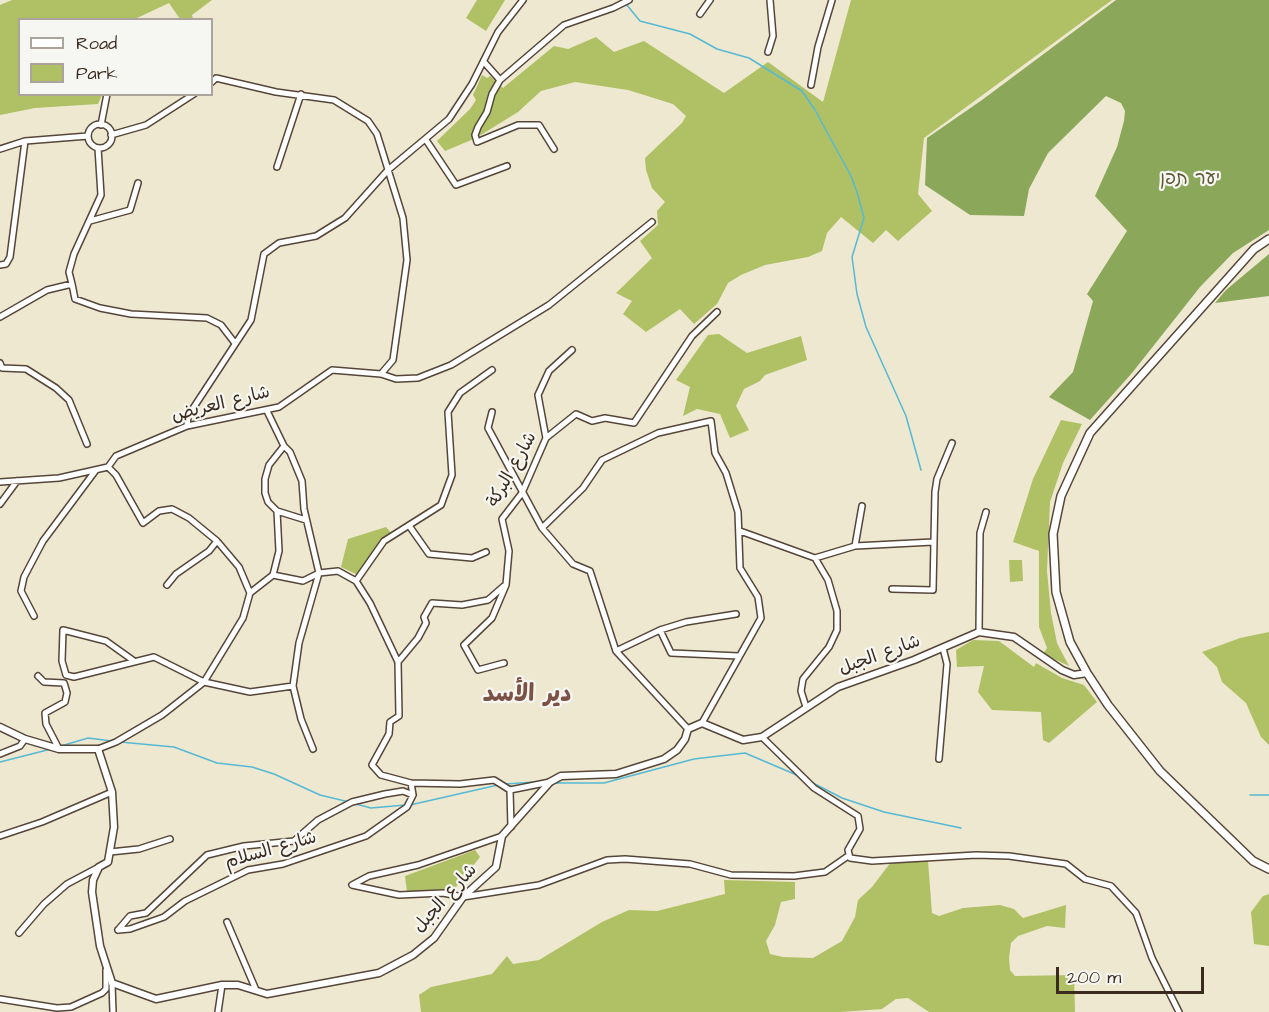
<!DOCTYPE html>
<meta charset="utf-8">
<style>
body{margin:0}
#map{position:relative;width:1269px;height:1012px;overflow:hidden;background:#eee8d0;font-family:"Architects Daughter",sans-serif}
canvas{display:block}
.legend{position:absolute;left:18px;top:18px;width:195px;height:78px;box-sizing:border-box;background:#f6f6f2;border:2px solid #aba49d;margin:0;padding:8px 10px;list-style:none;font-size:18px;color:#3b2a1e}
.legend li{display:flex;align-items:center;gap:12px;height:30px}
.legend b{width:30px;border:2px solid #aba49d}
.scale{position:absolute;left:1056px;top:967px;width:148px;height:27px;box-sizing:border-box;border:3px solid #3b2a1e;border-top:0;padding-left:8px;font-size:18px;line-height:21px;white-space:nowrap;color:#3b2a1e;-webkit-text-stroke:4px #f6f6f2;paint-order:stroke}
</style>
<div id="map">
<canvas width="1269" height="1012"></canvas>
<ul class="legend">
<li><b style="height:8px;background:#fff"></b>Road</li>
<li><b style="height:16px;background:#afc164"></b>Park</li>
</ul>
<div class="scale">200 m</div>
</div>
<script>
const c = document.querySelector('canvas').getContext('2d');
c.lineJoin = 'round';
function paint(path, color) {
  c.fillStyle = color;
  c.fill(path, 'evenodd');
}
function shape(rows) {
  const path = new Path2D();
  for (const r of rows) {
    if (r.length === 3) {
      path.moveTo(r[0] + r[2], r[1]);
      path.arc(r[0], r[1], r[2], 0, 2 * Math.PI);
      continue;
    }
    path.moveTo(r[0], r[1]);
    for (let i = 2; i < r.length; i += 2) path.lineTo(r[i], r[i + 1]);
  }
  return path;
}
function trace(path, color, width, dash) {
  c.strokeStyle = color;
  c.lineWidth = width;
  c.lineCap = dash ? 'butt' : 'round';
  c.setLineDash(dash || []);
  c.stroke(path);
}
function drawText(font, color, halo, rows, align = 'center') {
  c.font = font + ' "Architects Daughter","Playpen Sans Arabic","Playpen Sans Hebrew",sans-serif';
  c.lineWidth = 4.5;
  c.setLineDash([]);
  c.textBaseline = 'middle';
  c.strokeStyle = halo;
  c.fillStyle = color;
  for (const [text, x, y, turn = 0] of rows) {
    c.save();
    c.translate(x, y);
    c.rotate((+turn || 0) * Math.PI / 180);
    c.textAlign = isNaN(turn) ? turn : align;
    if (halo) c.strokeText(text, 0, 0);
    c.fillText(text, 0, 0);
    c.restore();
  }
}
paint(shape([
 [12,0,212,0,192,15,193,19,180,19,169,3,135,19,20,20,20,94,102,95,98,104,35,108,0,115,0,5],
 [477,0,505,0,486,31,466,18],
 [851,0,1112,0,924,138,918,194,932,211,898,241,886,230,873,243,841,217,827,233,822,251,808,257,765,265,741,275,728,283,717,304,694,324,680,309,646,332,623,314,632,301,616,293,652,258,640,241,658,225,657,211,665,202,652,188,646,170,645,158,682,123,686,116,673,104,628,90,575,82,541,91,518,112,476,138,445,151,437,141,470,109,476,100,473,95,482,75,487,78,490,76,503,88,554,46,568,49,596,37,614,52,644,41,724,93,768,62,823,102],
 [719,334,747,353,801,336,807,360,765,375,760,381,744,389,736,406,749,430,730,438,720,414,697,409,683,416,690,387,676,380,708,335],
 [1061,420,1082,424,1063,463,1050,502,1047,571,1051,613,1057,643,1069,666,1043,654,1047,648,1039,627,1039,551,1013,542,1033,479],
 [386,527,393,535,383,541,360,576,341,567,348,539],
 [1009,560,1022,560,1023,581,1010,582],
 [1269,632,1269,745,1261,737,1246,703,1222,682,1217,667,1202,652,1240,638],
 [973,640,999,641,1034,667,1036,663,1062,678,1084,685,1097,702,1049,743,1043,740,1041,712,992,710,978,692,984,666,957,667,956,650],
 [475,850,480,857,452,892,442,889,407,892,405,876],
 [928,861,932,913,939,916,963,908,1000,905,1014,909,1023,918,1066,905,1065,928,1047,926,1018,936,1011,943,1009,958,1010,970,1015,976,1074,975,1075,1012,929,1012,908,998,896,999,882,1009,841,1012,421,1012,419,995,431,987,492,974,507,956,513,964,539,960,602,922,629,910,657,911,725,894,724,880,795,882,795,899,781,902,775,925,766,941,770,954,783,957,813,958,842,941,855,917,858,900,872,887,891,862],
 [1269,894,1269,946,1254,944,1251,912,1263,896]
]), '#afc164');
paint(shape([
 [1116,0,1269,0,1269,230,1233,253,1200,287,1132,373,1090,420,1049,397,1073,372,1093,301,1087,294,1127,231,1095,196,1117,147,1124,121,1125,111,1121,103,1106,96,1048,153,1029,189,1024,216,970,215,925,185,927,138,982,100],
 [1269,254,1269,296,1215,303,1226,290]
]), '#8ba75a');
trace(shape([
 [626,4,640,21,690,34,717,49,749,58,802,91,815,110,851,176,857,192,864,218,852,257,857,294,866,327,906,416,921,470],
 [120,742,174,747,217,763,252,767,274,774,320,795,349,802],
 [61,746,88,738,112,741],
 [0,762,51,749],
 [811,782,842,798,884,812,961,828],
 [554,783,604,783,694,759,745,753,799,776],
 [506,784,534,782],
 [1250,795,1269,795],
 [356,804,371,808,405,805],
 [410,805,498,785]
]), '#56b9d4', 1.5);
const minor = shape([
 [700,14,710,0],
 [768,52,773,36,770,0],
 [484,62,500,80,564,25,613,8,629,0],
 [500,80,492,94,487,112,478,127,475,135,477,142,518,125,539,125,554,149],
 [212,82,216,78,276,92,334,100,368,121,377,134,403,218,407,260,393,360,381,374],
 [811,85,818,47,832,0],
 [100,136,12],
 [101,125,107,94],
 [111,135,146,125,194,94],
 [426,140,456,185,507,166],
 [0,149,25,141,88,136],
 [277,167,301,94],
 [90,221,130,210,138,183],
 [0,265,6,264,10,257,25,141],
 [72,284,69,272,74,254,101,195,98,148],
 [0,317,47,290,72,284,75,299,100,308,131,314,207,318,221,325,234,342],
 [0,363,2,368,26,369,56,388,69,400,87,444],
 [267,411,284,446,290,452,302,481,304,509,319,573,338,571,356,581,370,603,398,662,399,716,390,722,389,734,372,765,381,775,411,783,460,784,494,780,510,790,511,827],
 [492,412,488,428,542,528,573,564,590,571,616,651,688,729],
 [187,426,188,416,251,320,264,254,279,243,316,236,345,218,388,170,449,119,472,84,498,32,523,0],
 [546,438,538,395,549,371,572,350],
 [284,446,269,465,265,479,265,493,268,502,277,511,306,520],
 [0,482,59,478,108,467,116,456,187,426,279,407,332,370,381,374,396,379,418,378,451,365,549,305,652,222],
 [0,504,17,481],
 [410,527,429,554,472,558,486,552],
 [542,528,583,488,602,460,658,433,711,421,715,453,726,473,738,512,740,568,758,597,761,618,702,723],
 [740,531,815,558,828,580,837,611,837,630,829,647,803,679,801,691,806,707],
 [855,546,862,506],
 [815,558,855,546,933,542],
 [273,575,279,551,277,511],
 [356,581,384,541,441,505,452,475,448,412,460,393,492,370],
 [167,585,176,574,209,551,217,541],
 [892,589,933,590,935,492,937,479,952,443],
 [250,593,273,575,303,581,319,573],
 [34,616,21,591,24,577,43,541,96,470],
 [660,630,671,653,739,656],
 [979,632,980,533,986,512],
 [616,651,660,630,686,622,736,614],
 [134,661,106,641,63,630,62,661,66,675,74,677,154,657,204,682,250,692,293,686],
 [398,662,418,638,426,623,424,617,432,603,462,605,488,600,504,586],
 [504,663,478,670,464,645,492,618,506,585,509,551,502,519,522,493,546,438,576,414,592,421,605,418,634,423,692,336,717,312],
 [38,676,44,682,64,683,67,693,65,702,45,713,46,724,59,749],
 [762,737,814,788,858,816,860,829,848,850,850,858,872,861,976,855,1009,856,1066,864,1085,879,1111,886,1136,913,1152,958,1179,1012],
 [98,749,116,742,162,715,204,682,243,618,250,593,239,567,217,541,189,518,172,509,159,511,143,523,116,475,108,467],
 [313,749,301,719,293,686,299,643,319,573],
 [0,754,20,746,25,739],
 [939,759,947,664,943,648],
 [510,790,550,782],
 [0,836,42,822,112,792],
 [502,836,418,865,369,876,352,885,399,895,443,893,463,897,539,885,607,860,625,859,690,864,731,875,794,876,825,872,848,856],
 [110,852,139,849,170,839],
 [227,922,256,990],
 [118,930,130,929,164,917,185,901,248,870,283,864,366,836,407,807,413,795,411,783],
 [118,930,130,916,146,913,207,855,244,846,294,841,318,820,352,802,385,794,403,791,413,795],
 [19,933,44,904,67,884,99,867],
 [112,983,113,1012],
 [0,999,57,1008,71,1007,102,993,106,989,106,970],
 [218,1012,222,985]
]);
const tertiary = shape([
 [0,727,25,739,59,749,98,749,112,792,114,827,108,862,99,867,93,880,92,892,100,946,112,983,156,999,222,985,238,985,267,994,379,973,413,955,434,938,463,897,496,867,502,836,550,782,561,776,616,774,664,759,677,750,685,739,688,729,702,723,743,740,762,737,838,687,914,660,979,632,1014,637,1062,670,1074,675,1087,673]
]);
const secondary = shape([
 [1269,239,1254,249,1090,433,1061,496,1053,534,1056,592,1070,642,1087,673,1108,705,1160,771,1253,861,1269,869]
]);
trace(minor, '#564639', 8);
trace(tertiary, '#564639', 9);
trace(secondary, '#564639', 10);
trace(minor, '#fff', 5);
trace(tertiary, '#fff', 6);
trace(secondary, '#fff', 7);
drawText('18px', '#5e5733', '#f6f6f2', [
 ["יער תפן",1190,180]
]);
drawText('18px', '#3b2a1e', '#f6f6f2', [
 ["شارع العريض",221,405,-14],
 ["شارع البركة",513,470,-61],
 ["شارع الجبل",880,656,-20],
 ["شارع السلام",271,851,-16],
 ["شارع الجبل",446,899,-48]
]);
drawText('bold 24px', '#7c5246', '#f6f6f2', [
 ["دير الأسد",527,696]
]);
</script>
